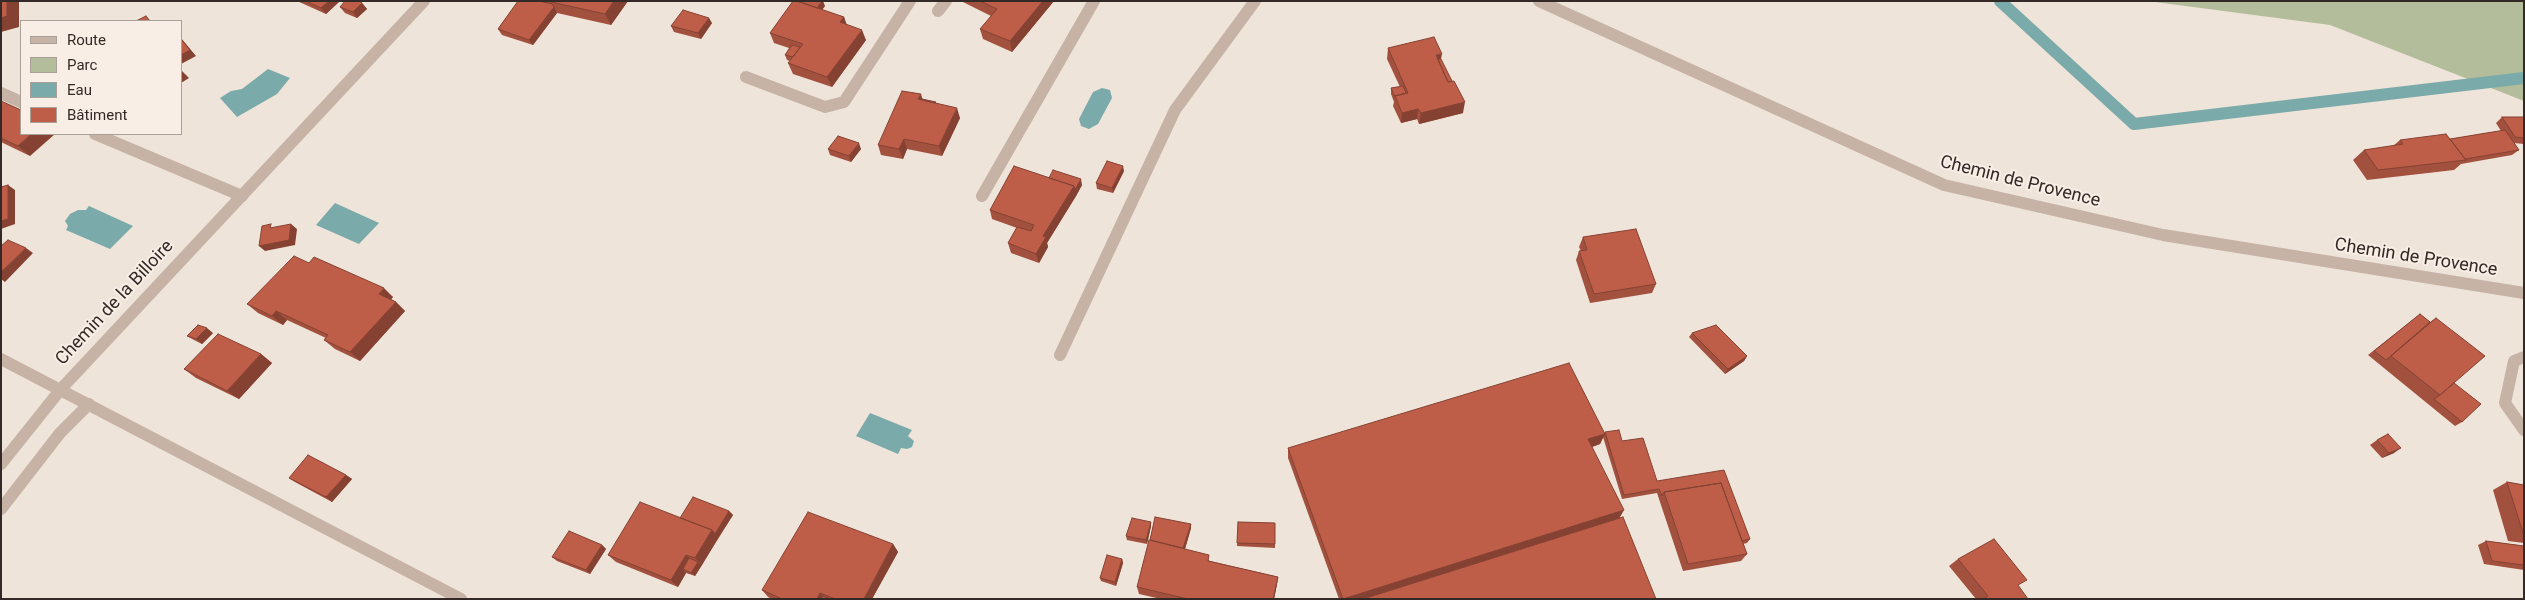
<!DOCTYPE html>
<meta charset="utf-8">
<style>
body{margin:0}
#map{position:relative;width:2525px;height:600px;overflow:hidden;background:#efe4d9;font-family:Roboto,sans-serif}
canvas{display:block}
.frame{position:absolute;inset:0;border:2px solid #332a27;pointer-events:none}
.legend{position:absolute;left:20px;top:20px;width:162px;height:115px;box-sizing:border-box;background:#f8eee5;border:1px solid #a9a099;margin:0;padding:6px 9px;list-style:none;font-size:15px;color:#332a27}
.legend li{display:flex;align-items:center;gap:10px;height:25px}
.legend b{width:25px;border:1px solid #a9a099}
</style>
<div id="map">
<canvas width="2525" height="600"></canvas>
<div class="frame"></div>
<ul class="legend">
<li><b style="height:6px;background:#c6b3a6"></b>Route</li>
<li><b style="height:14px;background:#b4bd9b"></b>Parc</li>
<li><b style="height:14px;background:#7aaaa9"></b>Eau</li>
<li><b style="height:14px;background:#be5e49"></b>Bâtiment</li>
</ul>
</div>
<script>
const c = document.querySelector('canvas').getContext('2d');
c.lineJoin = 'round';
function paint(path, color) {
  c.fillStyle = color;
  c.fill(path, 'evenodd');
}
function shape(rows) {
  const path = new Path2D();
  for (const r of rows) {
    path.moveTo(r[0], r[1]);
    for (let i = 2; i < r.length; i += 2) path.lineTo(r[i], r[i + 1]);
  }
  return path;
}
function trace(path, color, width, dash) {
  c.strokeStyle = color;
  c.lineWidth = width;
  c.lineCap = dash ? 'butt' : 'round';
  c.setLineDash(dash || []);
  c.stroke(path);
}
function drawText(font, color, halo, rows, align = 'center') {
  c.font = font + ' Roboto,sans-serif';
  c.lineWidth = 4;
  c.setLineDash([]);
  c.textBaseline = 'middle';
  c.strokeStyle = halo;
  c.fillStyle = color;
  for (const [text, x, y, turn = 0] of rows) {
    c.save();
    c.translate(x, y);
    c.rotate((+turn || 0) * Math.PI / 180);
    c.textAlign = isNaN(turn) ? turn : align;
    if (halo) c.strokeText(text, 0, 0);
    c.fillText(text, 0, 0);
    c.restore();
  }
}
paint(shape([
 [1988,1,2524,1,2524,101,2330,25,2155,2]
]), '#b4bd9b');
paint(shape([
 [268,69,290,78,277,94,237,117,220,98,231,91,242,89],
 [1102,88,1110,90,1112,98,1098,124,1089,129,1081,126,1079,119,1093,92],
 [335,203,379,223,359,244,316,225],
 [89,206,133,226,110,249,66,230,68,226,65,221,70,214,78,210,86,210],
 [870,413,912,430,908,436,914,441,912,447,907,449,901,448,898,454,856,436]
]), '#7aaaa9');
trace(shape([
 [2000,1,2134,124,2524,78]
]), '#7aaaa9', 12);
trace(shape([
 [938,11,946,1],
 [746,77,825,107,844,102,910,1],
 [1,93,21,102],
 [95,134,242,196],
 [982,196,1094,1],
 [1060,355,1175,110,1255,1],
 [1,464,61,389],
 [1,509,60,433,89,404]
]), '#c6b3a6', 12);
trace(shape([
 [1539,1,1944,185,2163,235,2524,293],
 [2524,357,2514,361,2505,403,2524,430],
 [1,359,461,599],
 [61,389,424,1]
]), '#c6b3a6', 12);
paint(shape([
 [297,1,340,1,326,14],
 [517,1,628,1,611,25,557,13,533,45,502,35,498,29,518,2],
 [961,1,1054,1,1012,52,983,39,980,29,991,16],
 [362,3,367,9,357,18,345,13,340,7],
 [790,4,825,6,822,10,844,17,846,24,866,40,832,87,793,74,788,63,790,61,787,60,785,55,789,48,774,43,770,33,791,5],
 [712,23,701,39,674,32,671,26],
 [1388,48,1441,59,1463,113,1419,124,1417,119,1401,123,1393,106,1394,102,1391,94,1391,88,1400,87,1387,59],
 [922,99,936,103,960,118,942,156,907,149,903,159,881,155,878,145],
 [1,101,30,156,1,142],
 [2502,117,2524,117,2524,144,2514,143,2519,150,2512,155,2461,164,2454,170,2367,180,2353,160,2364,150,2393,146,2400,140,2450,139,2501,131,2496,123],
 [828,149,861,149,851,162,830,155],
 [1124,171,1113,193,1097,189,1096,183],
 [1082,185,1076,196,1047,243,1048,247,1039,263,1011,253,1008,243,1017,228,992,219,990,210],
 [1583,237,1656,284,1652,293,1590,303,1576,260,1579,251,1581,251,1579,247],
 [309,263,393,297,391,299,396,302,405,311,360,361,335,349,324,340,326,338,287,320,283,325,258,313,247,304],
 [2420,314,2430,322,2436,318,2454,383,2462,422,2455,426,2368,355],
 [213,333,202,344,194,340,187,336],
 [1692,333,1747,356,1744,361,1725,374,1689,337],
 [261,354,272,363,239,399,196,378,184,369],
 [1605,432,1622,441,1657,481,1750,539,1747,543,1743,544,1747,554,1741,561,1683,571,1657,493,1622,499,1603,437,1600,444,1592,447,1620,518,1656,599,1339,599,1288,458,1288,448,1605,433],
 [2377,440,2394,453,2382,458,2370,445],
 [346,475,352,479,332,502,295,482,289,478],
 [2507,482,2524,485,2524,543,2508,541,2493,490],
 [729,511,733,515,695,576,686,573,678,587,616,562,608,555,680,518],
 [1151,522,1151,526,1147,544,1127,540,1126,536],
 [1238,522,1275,523,1275,548,1237,546],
 [1191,524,1191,528,1185,549,1210,561,1278,577,1277,584,1274,599,1161,599,1139,594,1137,587,1150,540],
 [2486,541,2524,546,2524,570,2484,564,2478,545],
 [893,544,898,552,872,599,772,599,768,597,762,590],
 [602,545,606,549,590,574,557,561,552,557],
 [1122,559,1123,563,1116,586,1101,581,1100,578],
 [1958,559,2028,599,1976,599,1949,566]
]), '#a3513f');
paint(shape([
 [7,1,19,1,19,27,1,32,1,18],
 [329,1,340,1,326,14,321,8],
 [614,1,628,1,611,25,605,14],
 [822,1,823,1,825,6,816,17,814,11],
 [1043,1,1054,1,1012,52,1010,41],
 [362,3,367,9,357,18,353,12],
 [554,7,557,13,533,45,529,40],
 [844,17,848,28,840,22],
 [709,18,712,23,701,39,698,33],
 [862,30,866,40,832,87,827,77],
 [181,38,196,56,181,64],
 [1442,54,1440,64,1436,55],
 [181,70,189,78,181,83],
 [921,94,924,105,918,99],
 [1465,102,1463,113,1419,124,1421,113],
 [957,108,960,118,942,156,939,146],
 [1418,109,1417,119,1401,123,1402,113],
 [31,134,55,134,30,156,18,146],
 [904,139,907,149,903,159,899,149],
 [859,143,861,149,851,162,849,156],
 [1123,166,1124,171,1113,193,1112,188],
 [1081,179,1082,185,1076,196,1047,243,1048,247,1039,263,1036,254,1043,236,1074,186],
 [8,185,15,190,15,224,1,229,1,221],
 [291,224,297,229,295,245,265,251,259,246],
 [26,248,33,253,5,282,1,279,1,272],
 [384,288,393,297,388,303,379,294],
 [396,302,405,311,360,361,350,352],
 [276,311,287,320,283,325,272,316],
 [207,328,213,333,202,344,196,339],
 [261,354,272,363,239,399,227,391],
 [1747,356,1744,361,1725,374,1728,369],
 [1605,434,1600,444,1583,450,1588,439],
 [2401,448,2394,453,2382,458,2389,453],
 [346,475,352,479,332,502,326,497],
 [1624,510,1619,519,1369,599,1343,599],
 [729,511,733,515,718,538,715,534],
 [1151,522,1151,526,1147,544,1146,540],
 [1191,524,1191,528,1183,556,1182,552],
 [712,530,718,538,702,565,695,558],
 [893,544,898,552,872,599,864,599],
 [602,545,606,549,590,574,586,570],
 [686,555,693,562,683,569,686,573,678,587,671,580],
 [1122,559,1123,563,1116,586,1115,582],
 [698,562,702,565,695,576,691,573],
 [1278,577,1277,584,1274,599,1273,599],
 [820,593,825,599,817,599]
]), '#854233');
const building = shape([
 [1,1,7,1,7,16,1,18,1,1],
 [306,1,329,1,321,8,306,1],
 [345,1,359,1,362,3,353,12,340,7,345,1],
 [518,1,539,1,552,4,554,7,529,40,498,29,518,1],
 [551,1,614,1,605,14,551,2,551,1],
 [793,1,797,1,844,17,840,22,862,30,827,77,788,63,803,44,770,33,793,1],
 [797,1,822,1,817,8,797,1],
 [980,1,1043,1,1010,41,980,29,997,9,980,1],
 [683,10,709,18,698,33,671,26,683,10],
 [146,16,150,21,136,21,146,16],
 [1434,37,1442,54,1436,55,1448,82,1454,81,1465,102,1421,113,1418,109,1402,113,1395,96,1408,93,1388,48,1434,37],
 [181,39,190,50,181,55,181,39],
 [792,45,800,47,793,57,785,55,792,45],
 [1438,59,1441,59,1452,81,1448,82,1438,59],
 [1403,86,1406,93,1395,96,1395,97,1391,88,1403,86],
 [902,91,921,94,918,99,957,108,939,146,904,139,899,149,878,145,902,91],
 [922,99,936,102,935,103,922,100,922,99],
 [1,101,21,110,21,134,31,134,18,146,1,138,1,101],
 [2502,117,2524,117,2524,138,2515,137,2502,117],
 [2505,130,2519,150,2465,159,2450,139,2505,130],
 [2446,134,2466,160,2378,170,2364,150,2403,144,2400,140,2446,134],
 [838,136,859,143,849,156,828,149,838,136],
 [1107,161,1123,166,1112,188,1096,183,1107,161],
 [1014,166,1074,186,1043,236,1046,237,1036,254,1008,243,1017,227,1031,231,1034,225,990,210,1014,166],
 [1053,170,1081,179,1075,190,1074,186,1049,178,1053,170],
 [8,185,8,219,1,221,1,187,8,185],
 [271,224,270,228,291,224,289,240,259,246,262,226,271,224],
 [1636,229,1656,284,1594,294,1579,251,1587,250,1583,237,1636,229],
 [8,240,26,248,1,272,1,246,8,240],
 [294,256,309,263,314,257,384,288,379,294,396,302,350,352,324,340,328,335,276,311,272,316,247,304,294,256],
 [2420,314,2430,322,2386,360,2374,351,2420,314],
 [2436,318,2485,356,2440,395,2391,356,2436,318],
 [198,325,207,328,196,339,187,336,198,325],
 [1716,325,1747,356,1728,369,1692,333,1716,325],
 [218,334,261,354,227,391,184,369,218,334],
 [1569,363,1605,434,1588,439,1624,510,1343,599,1288,448,1569,363],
 [2454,383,2481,404,2462,422,2434,399,2440,395,2454,383],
 [1619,430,1622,441,1643,438,1657,481,1724,470,1750,539,1742,541,1721,483,1664,492,1662,496,1659,489,1624,495,1605,432,1619,430],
 [2388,434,2401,448,2389,453,2377,440,2388,434],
 [308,455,346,475,326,497,289,478,308,455],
 [2507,482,2524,485,2524,533,2523,533,2507,482],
 [1721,483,1747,554,1688,564,1664,492,1721,483],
 [693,497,729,511,715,534,712,530,680,518,693,497],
 [640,502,712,530,695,558,686,555,671,580,608,555,640,502],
 [808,512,893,544,864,599,835,599,820,593,817,599,782,599,762,590,808,512],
 [1155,517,1191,524,1183,548,1150,540,1155,517],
 [1623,517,1656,599,1363,599,1623,517],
 [1132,518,1151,522,1146,540,1126,536,1132,518],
 [1238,522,1275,523,1275,544,1237,543,1238,522],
 [569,531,602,545,586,570,552,557,569,531],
 [1994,539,2027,580,2018,585,2028,599,1983,599,1988,596,1958,559,1994,539],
 [1149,540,1209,555,1208,561,1278,577,1273,599,1188,599,1137,587,1149,540],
 [2486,541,2524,546,2524,565,2492,561,2486,541],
 [1107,555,1122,559,1115,582,1100,578,1107,555],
 [689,558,698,562,691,573,683,569,689,558],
 [823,596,830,599,821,599,823,596]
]);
paint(building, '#be5e49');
trace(building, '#854233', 1);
drawText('18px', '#332a27', '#f8eee5', [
 ["Chemin de Provence",2020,182,14],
 ["Chemin de Provence",2416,258,9],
 ["Chemin de la Billoire",115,303,-47]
]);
</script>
